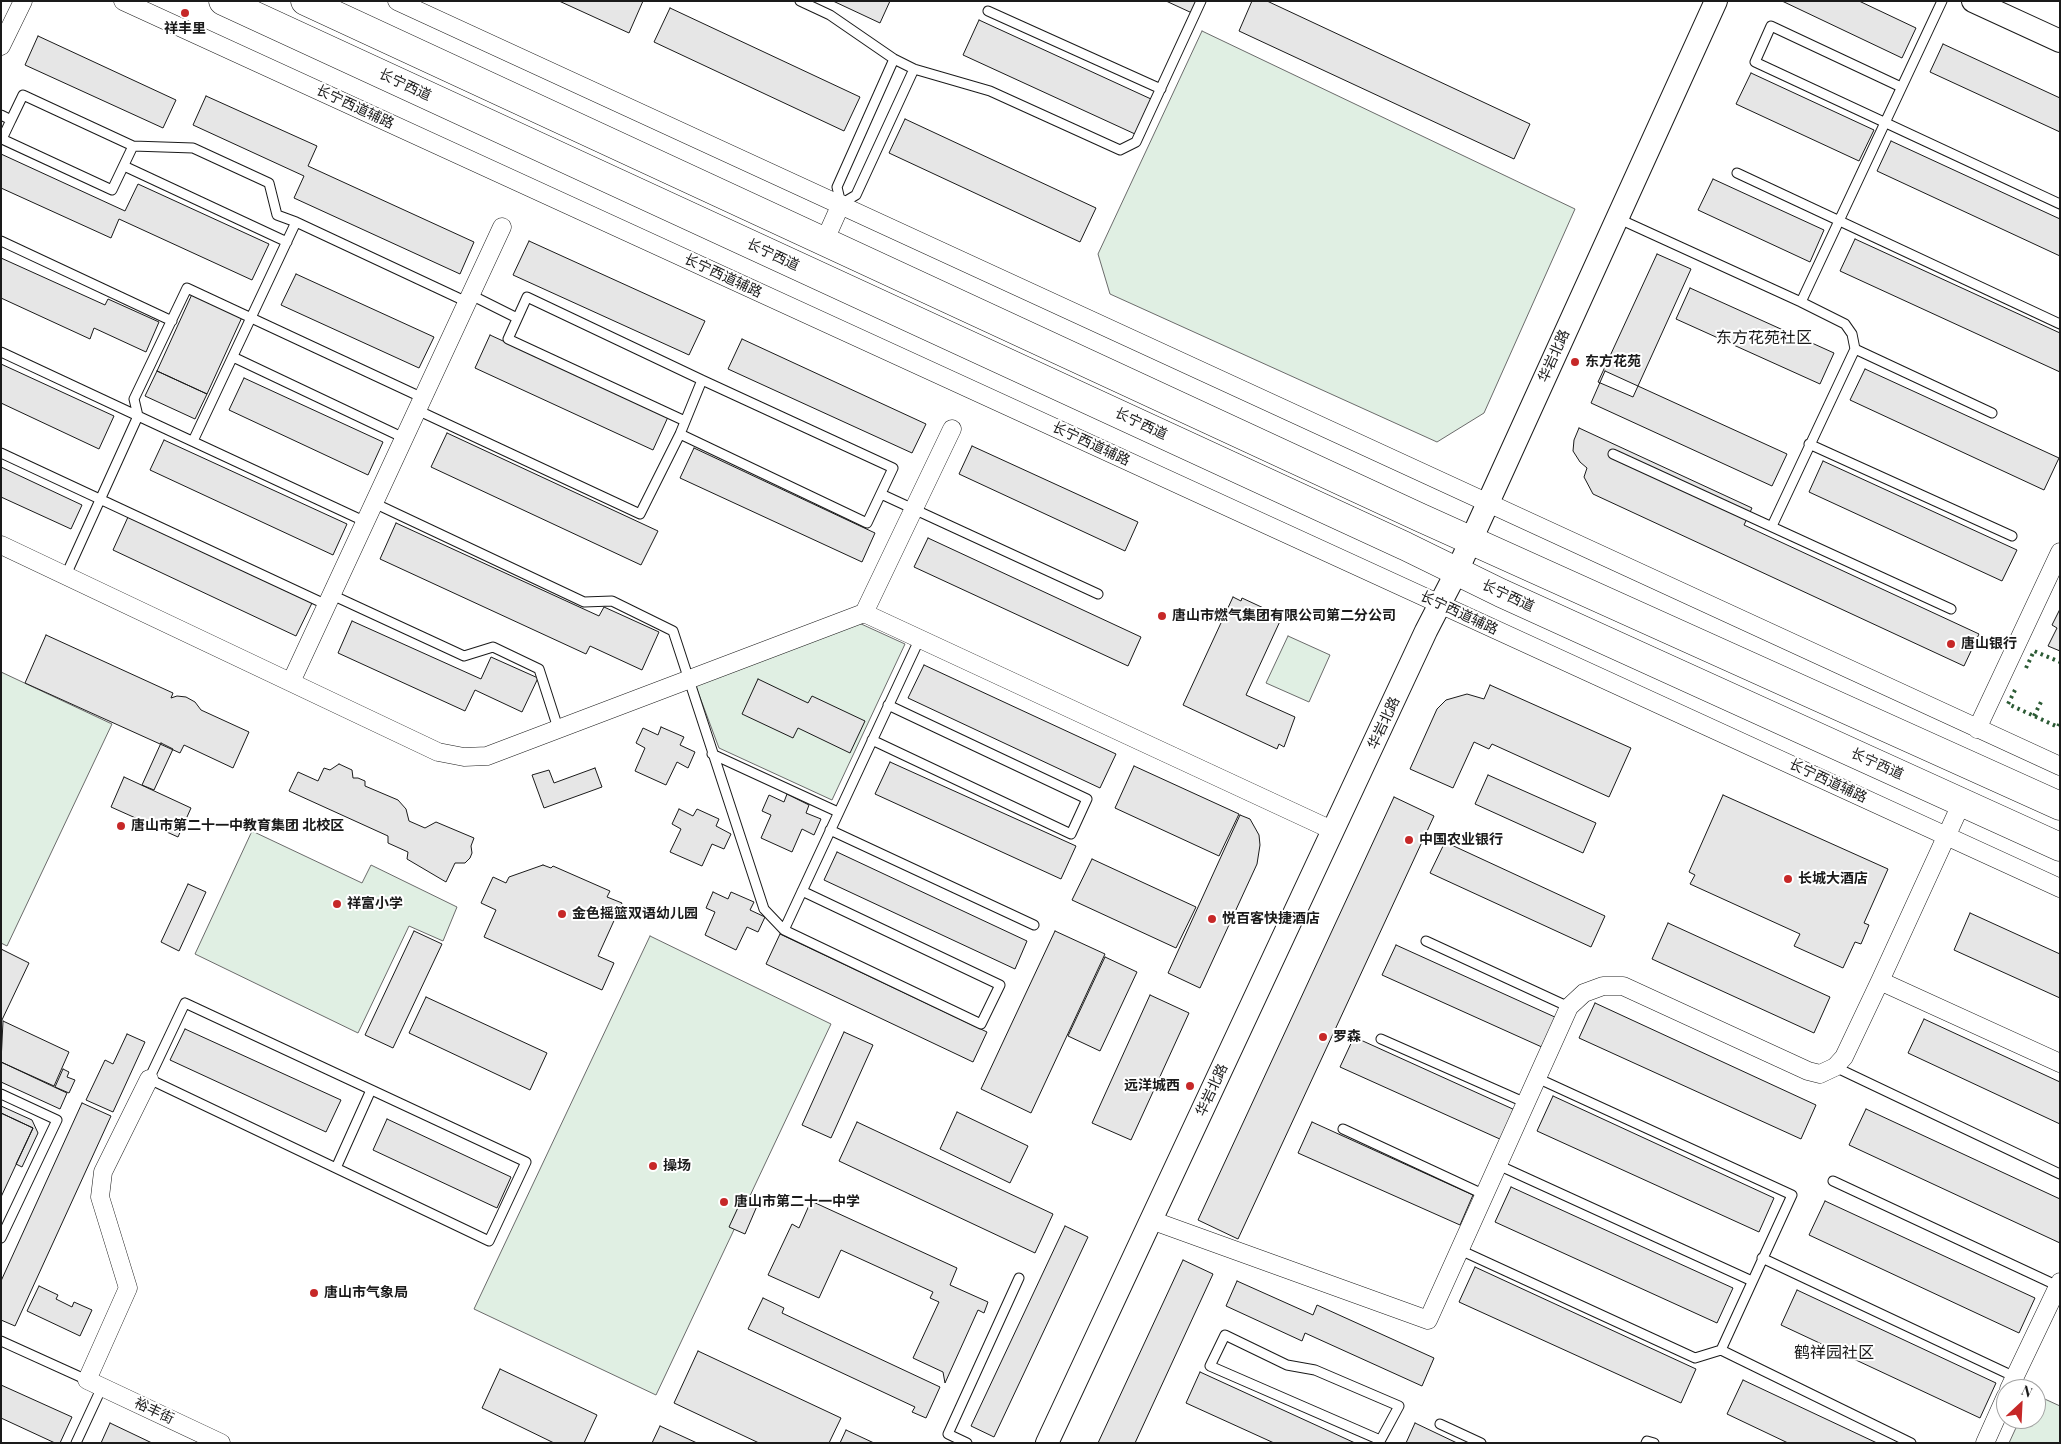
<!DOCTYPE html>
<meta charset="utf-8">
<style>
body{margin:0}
#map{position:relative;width:2061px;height:1444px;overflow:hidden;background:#fff;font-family:"Playfair Display",serif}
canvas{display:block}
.frame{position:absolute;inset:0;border:2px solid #1a1a1a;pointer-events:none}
.north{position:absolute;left:1996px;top:1379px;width:50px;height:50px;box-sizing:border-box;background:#fff;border:1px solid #a3a3a3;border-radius:50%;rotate:25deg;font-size:14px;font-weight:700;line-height:20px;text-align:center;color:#1a1a1a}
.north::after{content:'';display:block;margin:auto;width:18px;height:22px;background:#c62828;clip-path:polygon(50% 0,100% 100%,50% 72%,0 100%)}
</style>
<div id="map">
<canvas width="2061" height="1444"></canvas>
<div class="frame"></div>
<div class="north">N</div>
</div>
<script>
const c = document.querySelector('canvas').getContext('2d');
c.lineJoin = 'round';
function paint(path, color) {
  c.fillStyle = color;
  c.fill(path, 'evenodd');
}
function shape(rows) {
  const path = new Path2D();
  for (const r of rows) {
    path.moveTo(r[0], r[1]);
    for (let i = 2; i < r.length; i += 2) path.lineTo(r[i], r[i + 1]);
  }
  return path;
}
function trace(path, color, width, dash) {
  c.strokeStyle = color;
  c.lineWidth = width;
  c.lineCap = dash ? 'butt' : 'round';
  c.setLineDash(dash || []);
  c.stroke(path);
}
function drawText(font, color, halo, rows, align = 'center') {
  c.font = font + ' "Playfair Display","Noto Sans SC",serif';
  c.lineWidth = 4;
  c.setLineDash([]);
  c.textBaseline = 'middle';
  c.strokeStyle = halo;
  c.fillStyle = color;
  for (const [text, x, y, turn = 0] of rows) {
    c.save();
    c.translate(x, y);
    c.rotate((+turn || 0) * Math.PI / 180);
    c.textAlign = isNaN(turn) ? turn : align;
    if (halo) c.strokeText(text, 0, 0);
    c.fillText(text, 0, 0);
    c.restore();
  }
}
const green = shape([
 [1202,31,1575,209,1484,413,1437,442,1110,294,1098,254,1202,31],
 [859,623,905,644,832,800,719,748,695,684,859,623],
 [1288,636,1330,655,1309,702,1266,683,1288,636],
 [1,672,112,724,7,946,1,943,1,672],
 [252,831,362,883,371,865,457,907,443,941,409,926,358,1033,195,954,252,831],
 [650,936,831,1024,656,1395,474,1309,650,936],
 [2036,1395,2060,1406,2060,1443,2009,1443,2020,1419,2036,1419,2036,1395]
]);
paint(green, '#e0efe3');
trace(green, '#6a6a6a', 1);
const building = shape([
 [559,1,643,1,629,33,559,1],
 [833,1,890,1,880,23,833,1],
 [1166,1,1197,1,1192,13,1166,1],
 [1252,1,1267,1,1530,124,1514,159,1239,31,1252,1],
 [1782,1,1859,1,1916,28,1902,58,1782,1],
 [670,8,860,97,844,131,654,42,670,8],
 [979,20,1151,99,1135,134,963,55,979,20],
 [38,36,176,100,163,128,25,65,38,36],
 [1943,44,2060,98,2060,132,1930,72,1943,44],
 [1751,73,1874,130,1859,161,1736,104,1751,73],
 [206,96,317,146,308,166,474,242,460,274,294,198,304,176,193,125,206,96],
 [905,119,1096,208,1080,242,889,153,905,119],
 [1891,141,2060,219,2060,256,1877,171,1891,141],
 [1,154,125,211,138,184,269,244,252,280,119,219,111,238,1,188,1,154],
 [1713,179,1824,230,1810,262,1698,210,1713,179],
 [1855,239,2060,333,2060,372,1840,271,1855,239],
 [529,241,705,321,689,355,513,275,529,241],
 [1657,254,1691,269,1633,397,1598,382,1657,254],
 [1,258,105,305,108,299,159,322,146,352,94,328,90,339,1,298,1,258],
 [296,274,434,337,419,368,281,305,296,274],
 [1690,288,1834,353,1820,384,1676,319,1690,288],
 [193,292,243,315,207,394,157,371,193,292],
 [490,335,668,417,653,450,475,368,490,335],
 [742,339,926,424,912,453,728,369,742,339],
 [1,364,114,416,99,449,1,403,1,364],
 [1865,369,2059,458,2044,490,1850,400,1865,369],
 [157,371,207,394,195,419,145,396,157,371],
 [1605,371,1787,454,1772,486,1591,403,1605,371],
 [244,378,383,442,368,475,229,410,244,378],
 [1579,428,1752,508,1744,525,1979,634,1964,666,1593,494,1584,477,1587,468,1580,462,1573,451,1574,440,1579,428],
 [447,433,658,531,641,565,431,467,447,433],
 [164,440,347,524,333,555,150,470,164,440],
 [972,446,1138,522,1125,551,959,474,972,446],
 [694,448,875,533,862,562,680,478,694,448],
 [1823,461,2017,550,2002,581,1809,492,1823,461],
 [1,467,82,505,71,529,1,497,1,467],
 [128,517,312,603,296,636,113,550,128,517],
 [396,523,599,616,604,607,659,632,642,670,590,646,586,654,380,559,396,523],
 [928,538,1141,637,1128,666,914,567,928,538],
 [1233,597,1241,601,1242,598,1270,611,1269,614,1281,619,1246,695,1295,717,1284,747,1279,744,1277,749,1183,705,1233,597],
 [2060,609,2060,651,2048,646,2057,628,2052,625,2060,609],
 [352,621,481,679,491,657,538,678,522,712,475,690,465,711,338,653,352,621],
 [46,635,173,693,171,698,177,696,186,697,195,702,201,710,249,732,233,768,184,745,180,753,25,683,46,635],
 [924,665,1116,754,1100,788,908,698,924,665],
 [758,679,808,703,812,696,865,721,850,753,798,728,793,738,742,714,758,679],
 [1490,685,1631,748,1609,797,1492,744,1489,749,1474,742,1453,788,1410,769,1437,709,1446,700,1467,694,1484,699,1490,685],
 [661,727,684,737,680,745,695,752,688,768,677,762,666,785,635,771,645,748,636,743,643,728,658,735,661,727],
 [161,743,173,749,154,790,142,785,161,743],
 [890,762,1076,846,1061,879,875,794,890,762],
 [339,764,352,770,353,778,358,778,365,781,365,786,398,800,406,809,409,821,425,828,436,822,474,838,471,846,472,853,470,858,465,863,455,863,446,882,407,859,408,852,388,843,388,836,289,791,298,772,318,781,324,768,330,770,339,764],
 [1134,766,1239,814,1219,856,1115,808,1134,766],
 [595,768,602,787,544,808,532,775,549,770,554,783,595,768],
 [1488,775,1596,823,1583,853,1475,804,1488,775],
 [124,777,191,808,178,837,111,807,124,777],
 [787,794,809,805,806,813,821,819,814,835,802,829,792,852,761,838,771,815,762,811,769,795,784,802,787,794],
 [1723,795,1888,869,1864,923,1869,925,1861,944,1855,942,1843,968,1794,946,1800,934,1690,884,1695,875,1689,872,1723,795],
 [1394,797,1434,816,1238,1239,1198,1220,1394,797],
 [679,809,693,816,697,809,719,819,716,826,731,834,724,849,712,844,702,866,670,852,681,829,672,824,679,809],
 [1240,815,1250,819,1259,835,1260,845,1257,864,1200,988,1168,973,1240,815],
 [1445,842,1605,916,1591,947,1430,873,1445,842],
 [837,852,1027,941,1015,969,824,880,837,852],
 [1092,859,1196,907,1176,948,1072,900,1092,859],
 [543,865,551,868,553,866,610,891,607,897,622,903,598,956,614,963,602,990,484,937,496,910,481,903,493,877,506,883,509,877,543,865],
 [188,884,206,892,179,951,161,942,188,884],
 [713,892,728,899,731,892,754,902,750,910,765,917,758,932,747,927,736,950,705,935,715,912,706,908,713,892],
 [1970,913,2060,954,2060,998,1954,950,1970,913],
 [1668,923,1830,997,1814,1033,1652,959,1668,923],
 [414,931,442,944,393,1048,365,1035,414,931],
 [1055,931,1105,954,1031,1113,981,1089,1055,931],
 [780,934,987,1032,973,1062,766,964,780,934],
 [1396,945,1557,1018,1544,1048,1382,975,1396,945],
 [1,949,29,963,1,1022,1,949],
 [1105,957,1137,972,1100,1051,1068,1036,1105,957],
 [1150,995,1189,1013,1131,1140,1092,1123,1150,995],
 [426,997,547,1053,530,1090,409,1033,426,997],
 [1595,1003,1816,1105,1801,1139,1579,1038,1595,1003],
 [1924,1019,2060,1082,2060,1124,1908,1053,1924,1019],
 [3,1021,69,1052,54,1086,1,1062,3,1021],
 [185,1029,341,1100,326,1132,170,1060,185,1029],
 [844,1032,873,1045,831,1138,802,1125,844,1032],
 [127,1034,145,1042,113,1112,86,1100,105,1060,113,1064,127,1034],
 [1354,1037,1515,1110,1502,1140,1340,1067,1354,1037],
 [1,1062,67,1093,60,1109,1,1082,1,1062],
 [63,1069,69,1072,67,1077,75,1080,69,1093,55,1087,63,1069],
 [1553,1096,1774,1198,1759,1232,1537,1131,1553,1096],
 [82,1103,111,1116,15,1326,1,1320,1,1281,82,1103],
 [1,1106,32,1120,38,1133,22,1167,16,1164,33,1128,1,1113,1,1106],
 [1866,1109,2060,1199,2060,1243,1849,1145,1866,1109],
 [957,1112,1028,1146,1010,1183,940,1149,957,1112],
 [1,1113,33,1128,1,1197,1,1113],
 [387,1119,511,1177,497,1208,373,1150,387,1119],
 [857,1122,1053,1214,1035,1253,839,1161,857,1122],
 [1312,1122,1473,1195,1460,1225,1298,1153,1312,1122],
 [1511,1187,1733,1288,1717,1323,1495,1222,1511,1187],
 [742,1199,757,1206,745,1234,729,1227,742,1199],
 [811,1201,957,1268,950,1285,988,1302,984,1313,978,1310,945,1383,943,1372,913,1358,939,1302,930,1298,933,1292,841,1250,819,1298,768,1275,792,1224,799,1228,811,1201],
 [1825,1201,2035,1298,2019,1333,1809,1235,1825,1201],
 [1065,1226,1088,1237,994,1437,971,1426,1065,1226],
 [1183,1260,1213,1274,1135,1443,1098,1443,1183,1260],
 [1475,1267,1696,1369,1681,1403,1459,1302,1475,1267],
 [1237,1281,1313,1315,1317,1305,1434,1358,1422,1386,1305,1333,1302,1341,1226,1306,1237,1281],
 [39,1286,58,1295,56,1299,72,1307,74,1302,92,1310,80,1336,27,1311,39,1286],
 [1797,1290,1996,1383,1980,1418,1781,1325,1797,1290],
 [763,1298,784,1308,782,1313,940,1387,926,1418,912,1412,915,1407,748,1329,763,1298],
 [698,1351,841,1418,829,1443,759,1443,674,1403,698,1351],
 [500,1369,597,1415,584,1443,554,1443,482,1408,500,1369],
 [1200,1372,1355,1443,1274,1443,1186,1403,1200,1372],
 [1743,1380,1877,1443,1788,1443,1727,1414,1743,1380],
 [1,1385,72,1417,60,1443,55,1443,1,1418,1,1385],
 [110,1423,152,1443,101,1443,110,1423],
 [1415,1423,1457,1443,1406,1443,1415,1423],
 [660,1426,697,1443,652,1443,660,1426],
 [846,1430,874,1443,840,1443,846,1430]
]);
paint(building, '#e6e6e6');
trace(building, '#1a1a1a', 1);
const service = shape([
 [800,1,830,15,894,59,914,69,990,91,1120,150,1136,142,1201,1],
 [988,11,1161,89],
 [894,59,837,187,841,204,856,195,914,69],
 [1901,87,1771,26,1755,62,2060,204],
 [1,115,11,120,23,95,133,146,193,148,269,183,277,215,296,222],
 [11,120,2,139,112,190,133,146],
 [124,166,287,242],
 [1737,173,2060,324],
 [1617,218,1801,302,1845,324,1852,334,1855,349,1772,526],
 [1,241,172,321],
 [471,295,517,318],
 [1801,302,1942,1],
 [1855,349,1992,413],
 [1,352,138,416,66,575],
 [233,357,404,438],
 [417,410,640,514,680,434,702,380,893,468,867,523,680,434],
 [685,421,508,339,527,297,702,380],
 [193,441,296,222,467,302],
 [1809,444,2012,536],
 [1,453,327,605],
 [1613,454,1951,609],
 [881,494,1098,594],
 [374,503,584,602,612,601,673,631,764,909,784,930,981,1024,1000,985,802,891],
 [366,522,138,416,134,399,187,288,423,398],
 [332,595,464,656,493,647,539,669,558,728],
 [872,740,1071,834,1087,799,888,705],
 [712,754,838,812],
 [830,830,1034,925],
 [784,930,920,638],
 [1426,941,1569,1007],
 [185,1003,526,1162,489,1241,149,1079,185,1003],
 [1381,1039,1526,1103],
 [1835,1067,2060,1174],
 [1537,1078,1792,1195,1721,1350],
 [1,1094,57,1120,1,1238],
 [1343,1129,1485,1195],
 [1498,1165,1752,1281],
 [336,1168,371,1090],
 [1833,1181,2058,1286],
 [1460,1250,1695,1358,1721,1350,1911,1443],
 [1762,1258,2015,1377],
 [1,1341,87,1380],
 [1440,1424,1481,1443],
 [76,1443,102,1387],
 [967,1443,948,1434,1019,1278],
 [1379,1443,1399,1406,1315,1370,1287,1365,1225,1335,1210,1366,1380,1440],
 [1646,1443,1647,1441,1654,1443]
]);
const minor = shape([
 [123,1,2060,888],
 [397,1,2060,766],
 [1,46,23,1],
 [824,242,841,204],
 [1,545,438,752,464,757,487,756,864,613,952,429],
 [864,613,1334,831],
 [291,682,502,227],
 [1977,729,2060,552],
 [1880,981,2060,1063],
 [149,1079,103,1172,100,1197,128,1288,87,1380,221,1443],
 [1151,1220,1428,1320,1569,1007,1584,993,1603,986,1623,986,1808,1071,1820,1074,1835,1067,1844,1057,1880,981,1962,802],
 [2009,1389,2060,1282],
 [1985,1443,2006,1396]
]);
const tertiary = shape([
 [1973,1,2060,41],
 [1047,1443,1426,631,1457,571,1716,1]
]);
const primary = shape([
 [223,1,1405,546,1501,593,2060,847],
 [305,1,1419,517,2060,806]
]);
trace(service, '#1a1a1a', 11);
trace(minor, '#1a1a1a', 19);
trace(tertiary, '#1a1a1a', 24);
trace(primary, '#1a1a1a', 29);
trace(service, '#fff', 9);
trace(minor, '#fff', 18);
trace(tertiary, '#fff', 22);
trace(primary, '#fff', 28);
trace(shape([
 [2026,668,2034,651,2060,662],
 [2015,690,2008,704,2058,727,2060,722],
 [2034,716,2041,702]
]), '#2b5a34', 4, [2.5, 4]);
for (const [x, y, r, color] of [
 [185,13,5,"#c62828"],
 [1575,362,5,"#c62828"],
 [1162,616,5,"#c62828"],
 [1951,644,5,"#c62828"],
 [121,826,5,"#c62828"],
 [1409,840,5,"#c62828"],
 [1788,879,5,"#c62828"],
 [337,904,5,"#c62828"],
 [562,914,5,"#c62828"],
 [1212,919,5,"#c62828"],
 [1323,1037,5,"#c62828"],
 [1190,1086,5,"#c62828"],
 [653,1166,5,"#c62828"],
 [724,1202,5,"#c62828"],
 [314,1293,5,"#c62828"]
]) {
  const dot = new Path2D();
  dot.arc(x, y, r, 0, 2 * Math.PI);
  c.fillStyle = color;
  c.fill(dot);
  trace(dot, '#fff', 2);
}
drawText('bold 14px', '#1a1a1a', '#fff', [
 ["祥丰里",185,29,"center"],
 ["东方花苑",1585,362],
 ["唐山市燃气集团有限公司第二分公司",1172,616],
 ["唐山银行",1961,644],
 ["唐山市第二十一中教育集团 北校区",131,826],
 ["中国农业银行",1419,840],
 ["长城大酒店",1798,879],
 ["祥富小学",347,904],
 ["金色摇篮双语幼儿园",572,914],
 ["悦百客快捷酒店",1222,919],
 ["罗森",1333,1037],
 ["远洋城西",1180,1086,"right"],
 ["操场",663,1166],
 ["唐山市第二十一中学",734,1202],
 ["唐山市气象局",324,1293]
], 'left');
drawText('14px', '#1a1a1a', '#fff', [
 ["长宁西道",405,85,25],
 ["长宁西道辅路",355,107,25],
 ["长宁西道",773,255,25],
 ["长宁西道辅路",723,276,25],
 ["华岩北路",1554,356,-66],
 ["长宁西道",1141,424,25],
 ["长宁西道辅路",1091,444,25],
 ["长宁西道",1508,596,25],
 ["长宁西道辅路",1459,613,25],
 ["华岩北路",1384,723,-65],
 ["长宁西道",1877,764,24],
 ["长宁西道辅路",1828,781,25],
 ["华岩北路",1212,1090,-65],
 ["裕丰街",154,1411,25]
]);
drawText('16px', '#1a1a1a', '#fff', [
 ["东方花苑社区",1764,338],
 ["鹤祥园社区",1834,1353]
]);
</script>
